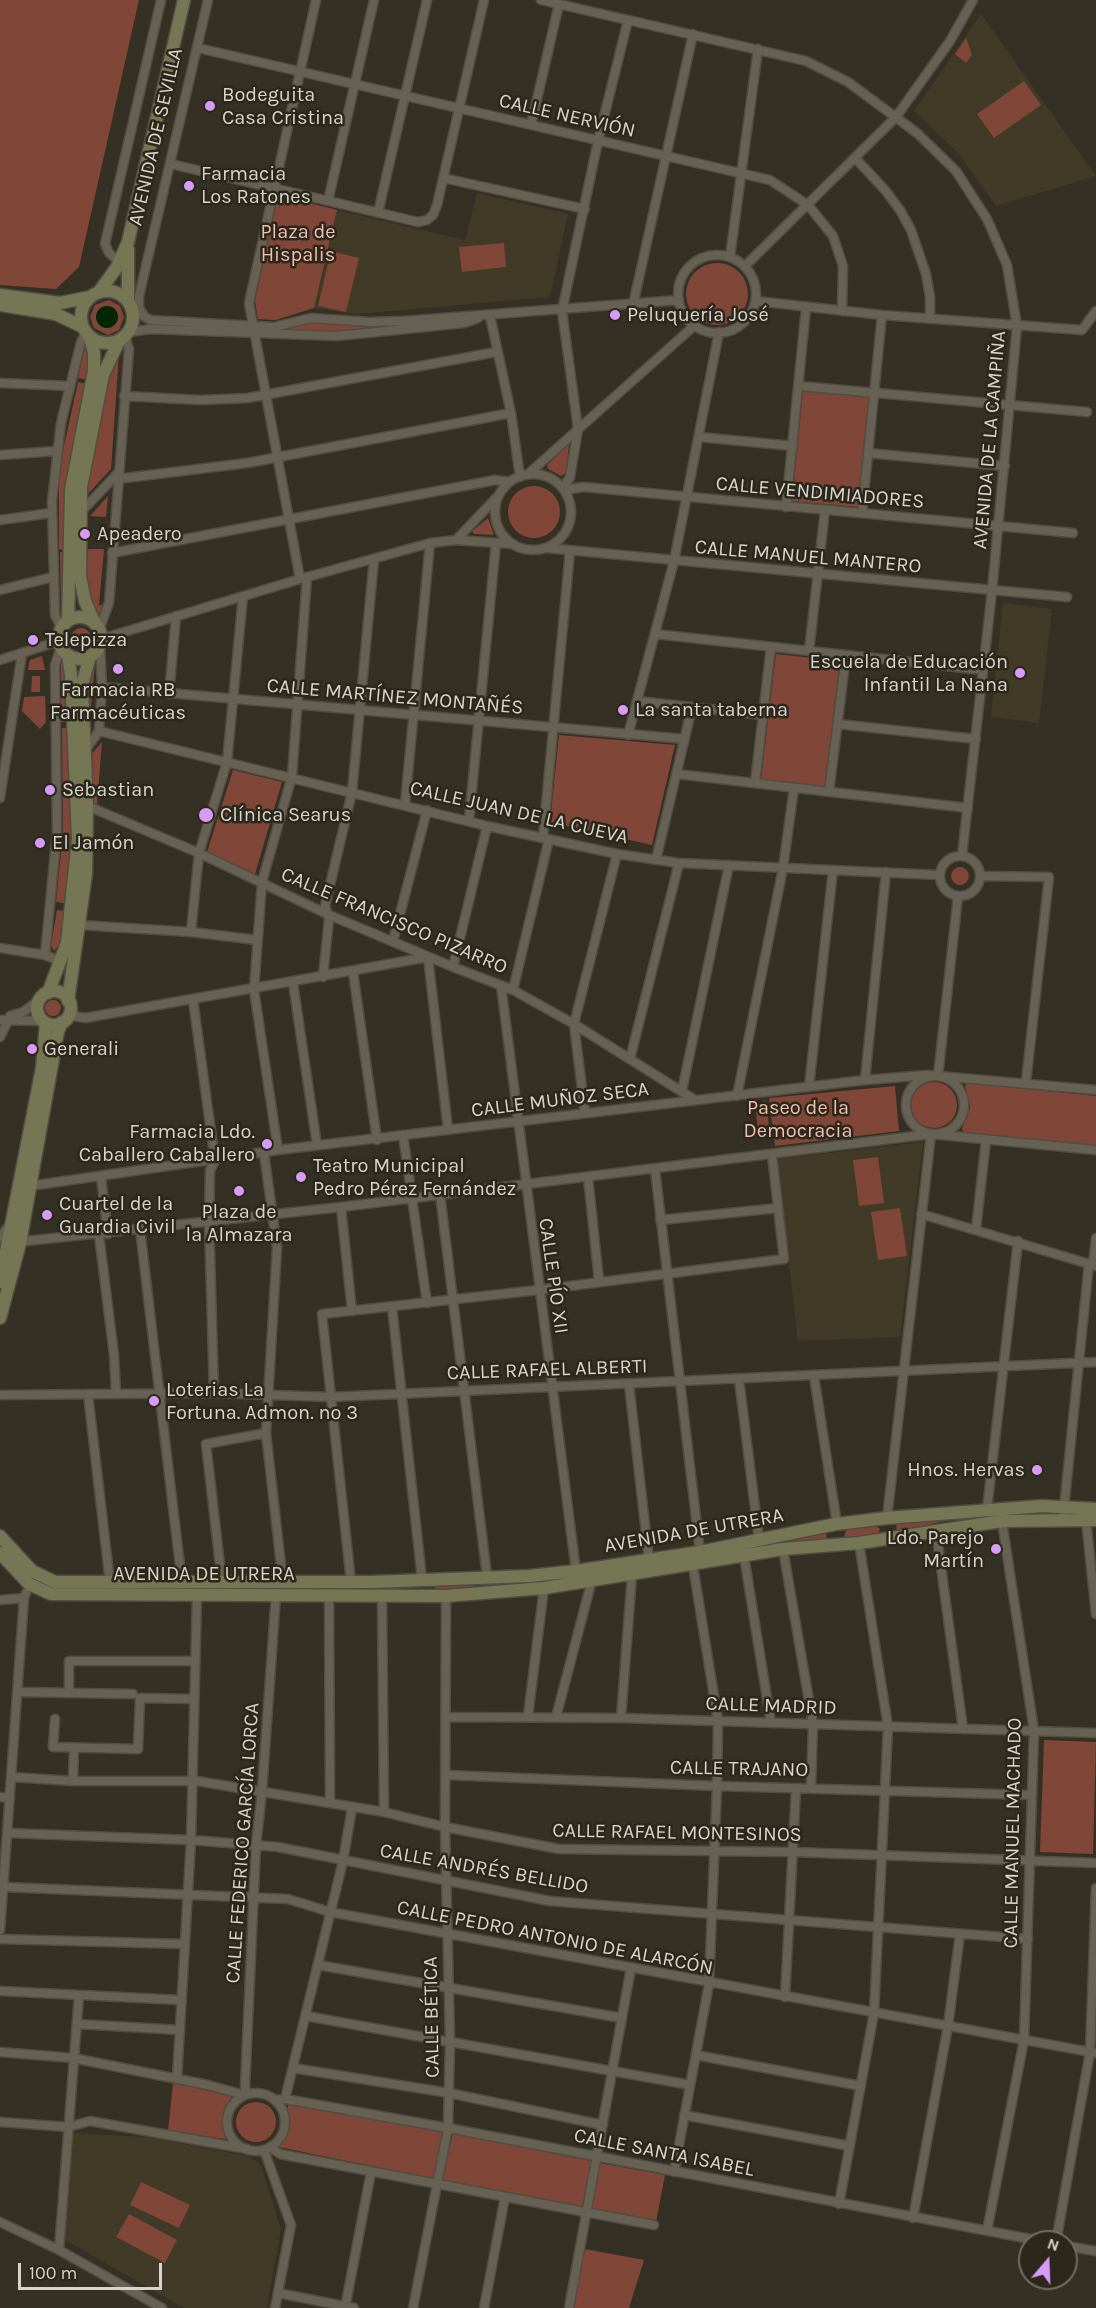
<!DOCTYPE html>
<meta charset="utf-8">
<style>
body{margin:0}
#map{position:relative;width:1096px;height:2308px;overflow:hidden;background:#353024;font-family:Karla,sans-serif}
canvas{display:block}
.north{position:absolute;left:1018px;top:2230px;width:60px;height:60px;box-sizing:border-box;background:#2b271a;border:2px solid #706c61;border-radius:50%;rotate:19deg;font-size:16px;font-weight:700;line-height:24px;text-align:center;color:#d7d4cc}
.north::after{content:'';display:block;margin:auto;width:21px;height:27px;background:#d89bf8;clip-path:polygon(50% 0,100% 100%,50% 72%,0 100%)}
.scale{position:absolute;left:18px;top:2263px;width:144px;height:27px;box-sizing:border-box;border:3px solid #d7d4cc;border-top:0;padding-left:8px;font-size:18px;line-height:21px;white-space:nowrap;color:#d7d4cc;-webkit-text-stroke:4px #2b271a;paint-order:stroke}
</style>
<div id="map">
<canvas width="1096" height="2308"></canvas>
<div class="north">N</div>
<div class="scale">100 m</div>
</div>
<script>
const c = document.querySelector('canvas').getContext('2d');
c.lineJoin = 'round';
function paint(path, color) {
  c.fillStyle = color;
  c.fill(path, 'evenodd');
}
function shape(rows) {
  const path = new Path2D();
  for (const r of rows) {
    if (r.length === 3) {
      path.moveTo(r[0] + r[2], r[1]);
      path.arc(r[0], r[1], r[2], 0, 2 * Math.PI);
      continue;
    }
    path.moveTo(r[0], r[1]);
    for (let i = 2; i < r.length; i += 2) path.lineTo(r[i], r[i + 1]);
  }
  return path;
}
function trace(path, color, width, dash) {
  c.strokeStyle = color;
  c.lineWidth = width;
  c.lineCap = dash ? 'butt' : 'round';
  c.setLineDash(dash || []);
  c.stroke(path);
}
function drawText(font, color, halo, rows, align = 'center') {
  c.font = font + ' Karla,sans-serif';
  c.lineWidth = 5;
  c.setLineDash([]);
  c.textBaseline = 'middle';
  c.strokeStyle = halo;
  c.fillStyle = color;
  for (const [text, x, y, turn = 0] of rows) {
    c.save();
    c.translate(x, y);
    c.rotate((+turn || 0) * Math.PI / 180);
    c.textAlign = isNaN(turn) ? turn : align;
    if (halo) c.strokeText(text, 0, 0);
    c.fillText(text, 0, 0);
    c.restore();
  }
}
paint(shape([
 [981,14,1096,176,996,206,958,153,914,111],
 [477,193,568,214,550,297,356,314,314,308,337,210,465,240],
 [1003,603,1052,609,1039,723,991,717],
 [923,1142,900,1337,798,1341,777,1159],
 [74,2133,147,2137,247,2156,256,2161,261,2165,281,2229,267,2308,184,2308,65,2240,71,2146]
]), '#403a26');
paint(shape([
 [0,0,139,0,79,267,56,289,0,285],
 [966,38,972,55,966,63,955,54],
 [1024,81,1041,105,994,138,977,114],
 [278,195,337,210,314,308,276,320,258,319,255,301],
 [504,243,506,267,462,272,459,247],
 [331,251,359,258,346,312,318,306],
 [717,294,31],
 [109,300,120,306,124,317,119,330,108,335,94,328,90,317,95,305],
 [106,306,115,309,118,317,106,328,100,325,96,317],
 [313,322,401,324,401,327,332,333,279,332,278,329],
 [84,350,89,351,88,380,78,378],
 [119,354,111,469,85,497,105,384],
 [78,382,87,384,66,490,63,550,59,549,59,469],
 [803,391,869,397,858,507,792,501],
 [569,444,566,473,561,476,548,469,547,465],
 [534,512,26],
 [108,496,106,517,90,516],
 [488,518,494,535,474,534,472,531],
 [89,549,104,549,99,605,104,605,103,612,98,614,86,587,85,552],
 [60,552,63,552,64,613,61,613],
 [81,638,10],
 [776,654,840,661,825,788,761,779],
 [42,656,45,670,28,670,30,660],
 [61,662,64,662,66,673,68,722,61,722],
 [95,664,90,717,87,718,88,683],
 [32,676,40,676,40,692,31,692],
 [45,696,46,722,40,729,22,711,24,697],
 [62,728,70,728,74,847,69,904,56,902,63,833],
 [559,735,675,745,652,845,550,822],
 [102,742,97,805,91,802,89,757],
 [233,770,282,782,255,874,207,852],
 [960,876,9],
 [57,910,66,911,59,945,54,951,51,945],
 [53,1008,8],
 [934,1105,23],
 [967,1083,1096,1096,1096,1146,963,1132,962,1128,970,1108,965,1086],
 [895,1086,899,1131,775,1146,769,1098],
 [766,1101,769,1127,758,1129,755,1103],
 [878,1157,884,1203,859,1206,853,1160],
 [900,1208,907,1256,878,1260,871,1212],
 [950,1520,897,1531,896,1523],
 [876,1526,880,1529,878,1534,847,1539,844,1537,846,1530],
 [826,1533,827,1541,774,1547,774,1544],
 [474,1582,475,1589,438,1591,434,1587],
 [1044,1740,1096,1742,1093,1854,1040,1852],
 [173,2083,232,2096,224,2118,226,2139,168,2131],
 [256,2122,20],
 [288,2104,444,2132,434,2179,279,2147,288,2128],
 [453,2133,592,2161,583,2207,442,2180],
 [600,2163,665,2175,656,2222,591,2210],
 [141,2182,190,2205,179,2228,130,2205],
 [129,2214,177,2240,165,2263,116,2237],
 [580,2248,644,2260,629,2308,569,2308]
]), '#804637');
paint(shape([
 [107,317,11]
]), '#002604');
const street = shape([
 [541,0,806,61,848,82,917,133,956,171,987,219,1007,265,1017,326,992,591,962,856],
 [198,48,770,180,808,205,833,236,843,266,842,311],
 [531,125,559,4],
 [856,159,885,190,900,210,911,230,926,274,930,297,930,319],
 [171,164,418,222,427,220,433,215,437,205,484,0],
 [443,178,585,209],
 [328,201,374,0],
 [378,213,427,0],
 [717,294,39],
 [730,257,758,49],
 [120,262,109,253,105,244,161,0],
 [745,266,896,117,950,41,973,0],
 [756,301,882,315,1082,330,1096,311],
 [633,305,693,34],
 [131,308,150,320,274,327,311,318,370,322,403,321,679,300],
 [144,316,139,308,139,296,208,0],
 [490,316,511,413,520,477],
 [129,332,151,329,337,336,464,323,478,318],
 [0,383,70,386],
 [799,386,1087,412],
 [124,396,201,400,248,398,496,352],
 [699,437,793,446],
 [868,453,1005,466],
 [0,455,56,451],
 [533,512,38],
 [527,475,695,325],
 [117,479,247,463,511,413],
 [563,488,570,477,578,429,562,311,598,141,628,20],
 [564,490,584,487,1073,533],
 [786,507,806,308],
 [80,513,118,473],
 [862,513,882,315],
 [0,520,51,513],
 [456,540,497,497],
 [547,548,1067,597],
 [112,553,495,480,510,482],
 [300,579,249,303,316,0],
 [0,590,53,577],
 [62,629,55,615,52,501,61,423,81,342,86,333],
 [99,630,109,603,129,349,125,337],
 [655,634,983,670],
 [101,639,300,579,430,543,456,540,513,544],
 [809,651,825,510],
 [0,660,56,642,59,638],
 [102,687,685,739],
 [169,694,176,616],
 [637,701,763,715],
 [838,724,976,739],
 [99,731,487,826,617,854,679,863,939,875],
 [628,735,674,561,719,332],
 [84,752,99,731,102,687,100,644],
 [677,774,968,808],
 [755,783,771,647],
 [829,792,846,655],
 [0,798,22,653],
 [405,804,430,543],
 [85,805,199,853,327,914,453,967,513,990,574,1024,695,1100],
 [469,820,496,543],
 [543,837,570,551],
 [960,876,20],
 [656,860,692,707],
 [980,876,1049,877,1026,1082],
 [80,925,191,932,257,940],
 [191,932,199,853,227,762,243,596],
 [393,941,427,810],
 [0,948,45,955,61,962],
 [45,955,57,832,55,665,61,647],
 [428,957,448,1130],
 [453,967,487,826],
 [353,972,377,1140],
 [323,977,329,919,325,906,352,792,374,559],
 [293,983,317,1145],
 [501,985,576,1571],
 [513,990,549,839],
 [193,1000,215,1161,210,1170,209,1220,214,1393],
 [69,1015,85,1018,428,957],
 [10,1016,23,1012,38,1001],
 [0,1020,43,1021],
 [0,1037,8,1021],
 [630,1059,679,863],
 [935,1105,29],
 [938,1076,958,896],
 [865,1080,886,872],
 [809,1087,833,870],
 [682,1091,729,865],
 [737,1096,783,868,794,788],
 [585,1113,574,1024,617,854],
 [403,1135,427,1303],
 [278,1150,254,990,262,882,292,776,307,577],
 [264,1153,277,1248,266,1433,283,1583],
 [655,1169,700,1552],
 [101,1177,108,1234],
 [588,1177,599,1281],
 [30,1186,278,1150,865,1080,927,1075,1096,1090],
 [440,1194,487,1576],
 [341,1207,352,1311],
 [921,1214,1096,1266],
 [660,1220,778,1208],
 [140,1229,182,1583],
 [976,1229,986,1140],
 [99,1235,114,1355,116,1393],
 [0,1238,10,1224],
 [17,1242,341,1207,931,1134,1096,1150],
 [1093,1265,1096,1238],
 [392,1307,422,1579],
 [814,1376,837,1524],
 [739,1379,759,1540],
 [629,1384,649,1560],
 [88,1394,110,1583],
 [0,1395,214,1393,331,1397,1096,1362],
 [987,1509,1018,1241],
 [887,1518,931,1134],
 [1063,1518,1089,1263],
 [1086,1520,1096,1614],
 [936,1530,963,1729],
 [783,1549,813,1724,811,1787],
 [744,1556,771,1723],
 [222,1582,206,1444,266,1433],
 [351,1582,322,1314,538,1290,784,1259,772,1155],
 [329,1594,330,1803],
 [382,1594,384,1812],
 [0,1600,24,1598,26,1593],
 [18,1692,133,1694],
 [69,1693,69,1661,195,1661],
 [528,1716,544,1588],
 [446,1717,621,1718,1096,1733],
 [556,1717,592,1580],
 [621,1718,632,1575],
 [55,1719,53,1747,138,1749,140,1698,194,1699],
 [446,1775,717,1786,1032,1795],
 [11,1777,73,1781,197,1781,384,1812,445,1827,559,1849,793,1852,1096,1863],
 [73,1781,74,1748],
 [0,1797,10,1798],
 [7,1833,191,1840,278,1847,550,1901,1028,1939],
 [4,1887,288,1899,330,1912,1096,2053],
 [0,1930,24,1598],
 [0,1939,184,1944],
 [318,1965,622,2018],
 [0,1991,181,2000],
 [785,1997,796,1789],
 [306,2016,690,2085],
 [77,2024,180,2030],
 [0,2052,73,2058,208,2085,244,2095],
 [696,2055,861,2086],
 [293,2068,449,2093,603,2125],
 [177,2078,191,1840,197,1594],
 [256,2122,29],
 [247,2094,245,2087,256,1845,262,1792,276,1594],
 [285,2099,343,1861,352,1808],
 [275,2100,285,2099,448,2128,1046,2242],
 [684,2115,850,2146],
 [0,2122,68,2127,90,2121,247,2149],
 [270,2147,280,2154,654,2225],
 [264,2150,291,2225,275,2308],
 [674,2172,709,1984,717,1786,718,1721,693,1566],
 [839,2204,874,2013,888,1727,859,1543],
 [913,2218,948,2026,960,1934],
 [0,2222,59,2250,162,2308],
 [987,2231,1024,2040,1034,1731,1002,1521],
 [1056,2242,1090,2052,1096,1888],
 [1066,2246,1096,2251],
 [59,2250,79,1995],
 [278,2293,354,2308],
 [345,2308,371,2172],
 [413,2308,448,2128,450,2041,445,1827,446,1596],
 [484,2308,505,2197],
 [569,2308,631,1968]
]);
const secondary = shape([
 [128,249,128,302],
 [107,317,26],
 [99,292,117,267,128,242,184,0],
 [0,295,60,303,90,297],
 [0,305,56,314,83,327],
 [80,638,21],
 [68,621,71,490,94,371,94,353,90,337],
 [95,624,85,601,80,576,81,487,103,375,119,341],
 [54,1008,17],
 [48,993,67,943,78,839,71,675,68,655],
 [68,1001,86,874,87,806,82,685,90,656],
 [0,1282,42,1068,46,1023],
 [0,1318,20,1243,58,1031,62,1022],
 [0,1536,32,1571,55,1582,372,1582,529,1576,576,1571,700,1552,836,1524,887,1518,1042,1506,1096,1509],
 [0,1553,29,1584,51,1594,446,1596,544,1588,783,1549,859,1543,1002,1521,1096,1520]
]);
trace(street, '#514d42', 11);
trace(secondary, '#514d42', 15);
trace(street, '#666153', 8);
trace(secondary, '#757754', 12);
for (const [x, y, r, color] of [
 [210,106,6,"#d89bf8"],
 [189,186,6,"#d89bf8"],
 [615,315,6,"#d89bf8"],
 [85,534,6,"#d89bf8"],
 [33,640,6,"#d89bf8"],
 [118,669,6,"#d89bf8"],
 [1020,673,6,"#d89bf8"],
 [623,710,6,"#d89bf8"],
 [50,790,6,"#d89bf8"],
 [206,815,8,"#d89bf8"],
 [40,843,6,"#d89bf8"],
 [32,1049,6,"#d89bf8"],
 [267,1144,6,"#d89bf8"],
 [301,1177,6,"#d89bf8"],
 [239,1191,6,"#d89bf8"],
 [47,1215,6,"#d89bf8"],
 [154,1401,6,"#d89bf8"],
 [1037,1470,6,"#d89bf8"],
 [996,1549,6,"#d89bf8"]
]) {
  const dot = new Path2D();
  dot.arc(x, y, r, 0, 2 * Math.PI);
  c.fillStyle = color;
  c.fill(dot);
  trace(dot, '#2b271a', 2);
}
drawText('20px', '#d7d4cc', '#2b271a', [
 ["Bodeguita",222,95],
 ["Casa Cristina",222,118],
 ["Farmacia",201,174],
 ["Los Ratones",201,197],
 ["Peluquería José",627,315],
 ["Apeadero",97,534],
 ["Telepizza",45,640],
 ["Escuela de Educación",1008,662,"right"],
 ["Infantil La Nana",1008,685,"right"],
 ["Farmacia RB",118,690,"center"],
 ["Farmacéuticas",118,713,"center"],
 ["La santa taberna",635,710],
 ["Sebastian",62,790],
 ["Clínica Searus",220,815],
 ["El Jamón",52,843],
 ["Generali",44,1049],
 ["Farmacia Ldo.",255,1132,"right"],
 ["Caballero Caballero",255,1155,"right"],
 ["Teatro Municipal",313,1166],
 ["Pedro Pérez Fernández",313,1189],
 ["Cuartel de la",59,1204],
 ["Guardia Civil",59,1227],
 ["Plaza de",239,1212,"center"],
 ["la Almazara",239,1235,"center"],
 ["Loterias La",166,1390],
 ["Fortuna. Admon. nº 3",166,1413],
 ["Hnos. Hervas",1025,1470,"right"],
 ["Ldo. Parejo",984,1538,"right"],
 ["Martín",984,1561,"right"]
], 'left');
drawText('20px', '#d7d4cc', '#2b271a', [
 ["CALLE NERVIÓN",567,116,13],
 ["AVENIDA DE SEVILLA",156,137,-77],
 ["AVENIDA DE LA CAMPIÑA",990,440,-85],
 ["CALLE VENDIMIADORES",820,493,5],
 ["CALLE MANUEL MANTERO",808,557,5],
 ["CALLE MARTÍNEZ MONTAÑÉS",395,697,5],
 ["CALLE JUAN DE LA CUEVA",519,813,13],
 ["CALLE FRANCISCO PIZARRO",394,921,23],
 ["CALLE MUÑOZ SECA",560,1100,-7],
 ["CALLE PÍO XII",553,1276,82],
 ["CALLE RAFAEL ALBERTI",547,1370,-2],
 ["AVENIDA DE UTRERA",694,1531,-10],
 ["AVENIDA DE UTRERA",204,1574],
 ["CALLE MADRID",771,1706,2],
 ["CALLE TRAJANO",739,1769,1],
 ["CALLE RAFAEL MONTESINOS",677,1833,1],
 ["CALLE MANUEL MACHADO",1013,1833,-89],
 ["CALLE FEDERICO GARCÍA LORCA",243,1843,-86],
 ["CALLE ANDRÉS BELLIDO",484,1869,10],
 ["CALLE PEDRO ANTONIO DE ALARCÓN",555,1938,11],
 ["CALLE BÉTICA",432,2017,-91],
 ["CALLE SANTA ISABEL",664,2153,11]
]);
drawText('20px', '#f1beb0', '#2b271a', [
 ["Plaza de",298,232],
 ["Hispalis",298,255],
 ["Paseo de la",798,1108],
 ["Democracia",798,1131]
]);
</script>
